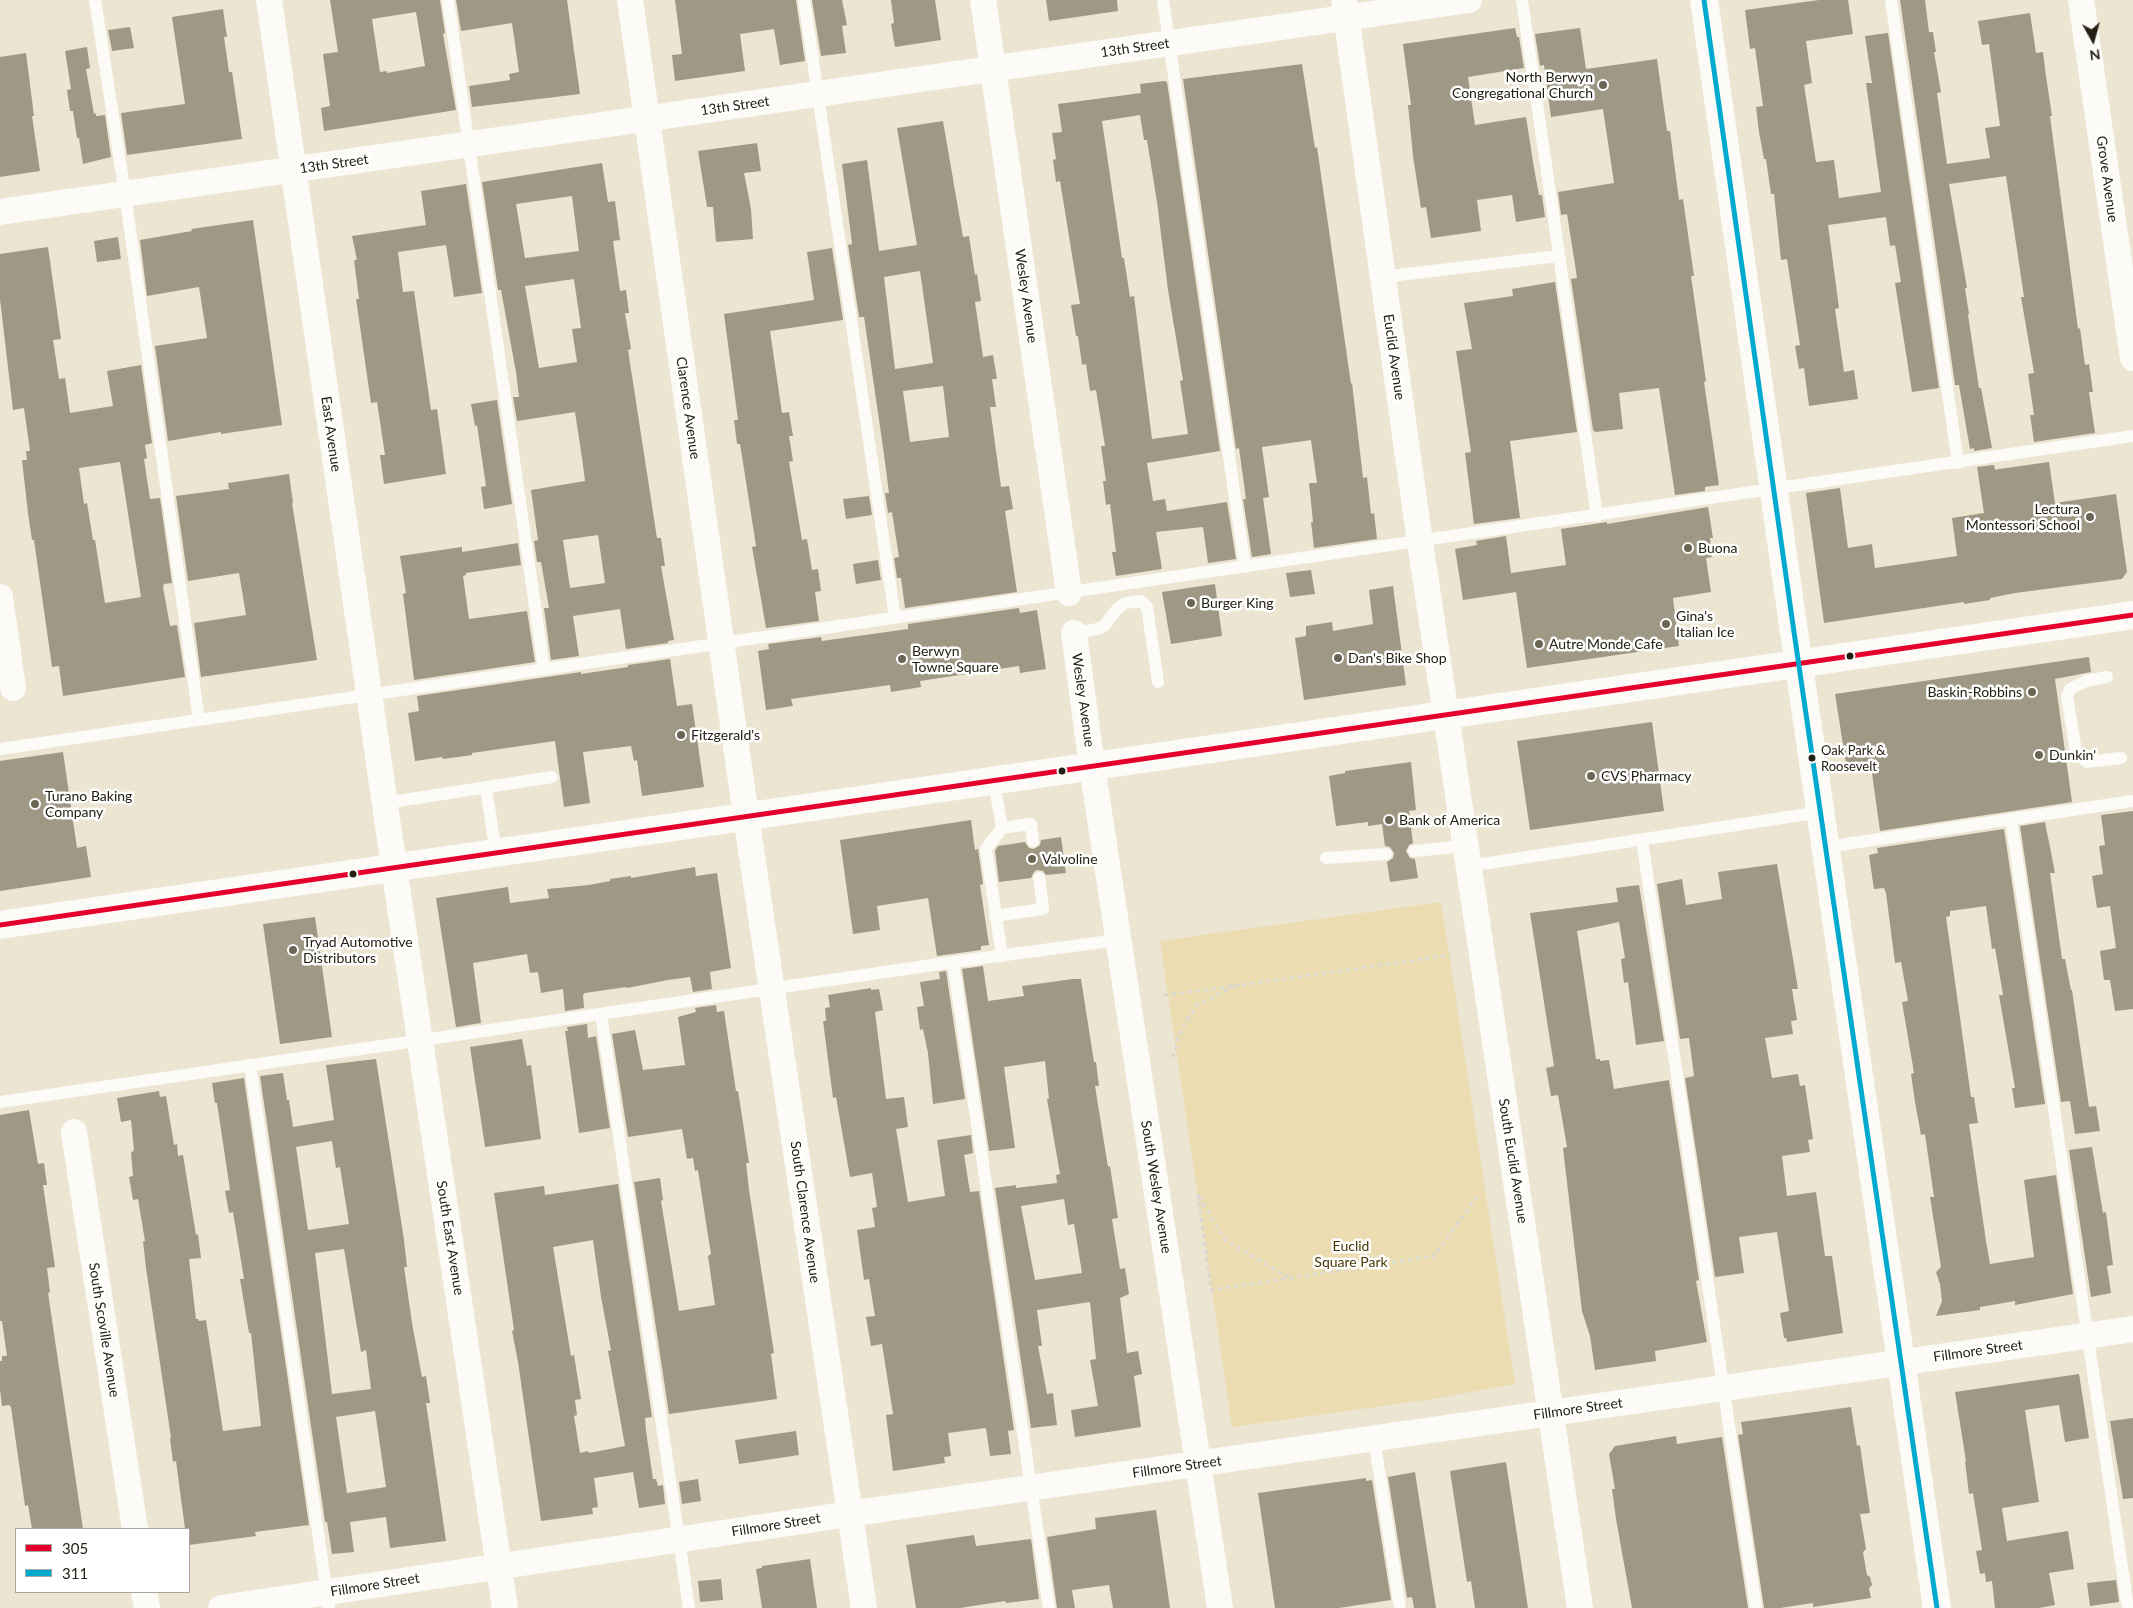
<!DOCTYPE html>
<style>
body{margin:0}
#map{position:relative;width:2133px;height:1608px;overflow:hidden;background:#ece5d2;font-family:Lato,sans-serif}
canvas{display:block}
.legend{position:absolute;left:15px;top:1528px;width:175px;height:65px;box-sizing:border-box;background:#fff;border:1px solid #a8a6a1;margin:0;padding:6px 9px;list-style:none;font-size:15px;color:#252014}
.legend li{display:flex;align-items:center;gap:10px;height:25px}
.legend b{width:25px;border:1px solid #a8a6a1}
.north{position:absolute;left:2068px;top:15px;width:50px;height:50px;-webkit-text-stroke:4px #fff;paint-order:stroke;rotate:173deg;font-size:14px;font-weight:700;line-height:20px;text-align:center;color:#252014}
.north::after{content:'';display:block;margin:auto;width:18px;height:22px;background:#252014;clip-path:polygon(50% 0,100% 100%,50% 72%,0 100%)}
</style>
<div id="map">
<canvas width="2133" height="1608"></canvas>
<ul class="legend">
<li><b style="height:6px;background:#e4002b"></b>305</li>
<li><b style="height:6px;background:#00a9ce"></b>311</li>
</ul>
<div class="north">N</div>
</div>
<script>
const c = document.querySelector('canvas').getContext('2d');
c.lineJoin = 'round';
function paint(path, color) {
  c.fillStyle = color;
  c.fill(path, 'evenodd');
}
function shape(rows) {
  const path = new Path2D();
  for (const r of rows) {
    path.moveTo(r[0], r[1]);
    for (let i = 2; i < r.length; i += 2) path.lineTo(r[i], r[i + 1]);
  }
  return path;
}
function trace(path, color, width, dash) {
  c.strokeStyle = color;
  c.lineWidth = width;
  c.lineCap = dash ? 'butt' : 'round';
  c.setLineDash(dash || []);
  c.stroke(path);
}
function drawText(font, color, halo, rows, align = 'center') {
  c.font = font + ' Lato,sans-serif';
  c.lineWidth = 5;
  c.setLineDash([]);
  c.textBaseline = 'middle';
  c.strokeStyle = halo;
  c.fillStyle = color;
  for (const [text, x, y, turn = 0] of rows) {
    c.save();
    c.translate(x, y);
    c.rotate((+turn || 0) * Math.PI / 180);
    c.textAlign = isNaN(turn) ? turn : align;
    if (halo) c.strokeText(text, 0, 0);
    c.fillText(text, 0, 0);
    c.restore();
  }
}
paint(shape([
 [1441,902,1515,1384,1433,1399,1232,1427,1160,941]
]), '#ebdcb2');
paint(shape([
 [330,0,440,0,445,33,443,34,456,110,324,131,321,108,330,106,323,54,338,52],
 [416,12,425,66,387,73,387,71,380,72,372,19],
 [456,0,567,0,580,94,472,107,469,86,510,80,509,74,519,72,512,23,461,31],
 [675,0,796,0,805,61,780,65,774,29,740,34,745,71,675,81,672,55,682,54],
 [812,0,842,0,847,25,842,26,846,53,821,56],
 [891,0,935,0,941,40,895,47,891,24,894,23],
 [1046,0,1117,0,1118,11,1049,21],
 [1819,0,1848,0,1853,34,1806,41,1812,83,1804,85,1816,162,1834,160,1839,198,1881,192,1866,83,1872,83,1865,36,1888,33,1939,388,1912,392,1895,283,1901,282,1895,245,1890,246,1886,217,1828,225,1839,308,1835,309,1844,372,1854,370,1858,399,1809,406,1804,368,1799,369,1795,346,1800,345,1787,259,1781,260,1774,194,1771,194,1766,159,1764,159,1759,132,1756,107,1763,106,1755,48,1750,49,1745,10],
 [1900,0,1925,0,1929,32,1933,32,1936,52,1934,52,1941,92,1937,93,1947,164,1990,158,1985,128,2000,126,1989,44,1982,45,1978,21,2030,13,2036,53,2043,52,2046,76,2052,116,2050,116,2078,329,2080,328,2085,365,2089,364,2093,392,2089,392,2095,433,2034,442,2030,415,2034,415,2028,374,2034,373,2021,297,2024,297,2006,176,1949,184,1967,288,1965,288,1969,314,1968,315,1979,388,1981,388,1992,448,1974,451,1974,448,1970,449,1959,385,1955,385],
 [223,9,227,37,224,37,229,72,232,72,242,139,127,155,121,113,185,104,172,17],
 [130,27,134,48,112,51,108,30],
 [1515,28,1517,37,1519,37,1524,68,1468,77,1475,125,1526,117,1534,168,1539,195,1542,195,1545,217,1516,222,1512,195,1477,200,1481,231,1431,238,1426,207,1421,208,1413,156,1408,105,1411,105,1403,44],
 [1580,28,1586,69,1657,59,1667,131,1670,131,1679,200,1683,199,1694,276,1691,276,1706,381,1704,382,1719,485,1705,487,1705,491,1675,495,1659,388,1619,393,1623,429,1595,432,1593,430,1571,279,1577,278,1576,271,1567,214,1561,215,1558,192,1614,183,1603,109,1551,117,1544,65,1540,66,1535,34],
 [87,47,90,68,86,69,94,114,96,113,96,116,105,115,111,157,83,164,79,138,77,138,73,111,70,111,67,90,71,89,65,51],
 [26,53,34,116,32,116,40,171,0,177,0,57],
 [1302,64,1315,148,1317,147,1351,384,1352,383,1363,478,1367,477,1371,514,1374,513,1377,539,1314,548,1311,522,1313,522,1309,483,1317,483,1311,440,1262,447,1269,497,1263,498,1271,554,1252,557,1243,499,1246,499,1239,448,1236,449,1183,79],
 [1164,81,1167,82,1220,451,1147,463,1153,501,1165,499,1167,511,1227,502,1236,559,1208,563,1203,527,1156,532,1162,569,1116,576,1112,552,1116,552,1110,504,1106,505,1103,481,1106,481,1101,446,1105,446,1096,390,1090,391,1086,364,1082,365,1078,336,1076,336,1071,305,1080,304,1060,181,1056,182,1053,160,1056,159,1052,133,1062,132,1058,104,1141,93,1140,84],
 [1140,115,1144,140,1147,140,1157,202,1168,290,1183,380,1180,381,1188,434,1152,439,1134,296,1130,297,1124,258,1122,258,1102,121],
 [943,121,963,237,969,236,975,275,977,274,981,301,975,302,983,357,993,355,997,379,992,379,996,407,990,407,1001,487,1009,486,1013,509,1005,511,1017,592,905,608,901,578,897,578,894,558,899,557,892,512,888,513,885,493,889,493,883,447,864,317,859,317,848,245,852,244,842,164,867,160,879,251,917,245,897,128],
 [920,271,933,363,895,369,884,277],
 [943,386,949,437,910,442,903,391],
 [757,143,761,171,744,173,751,209,753,239,716,242,713,207,707,207,698,151],
 [602,163,608,202,615,201,620,240,613,241,620,291,626,290,629,313,625,313,631,349,628,350,657,538,661,538,665,566,661,566,674,640,668,641,668,643,626,649,620,609,573,616,579,656,551,660,544,608,549,608,541,562,537,562,534,541,538,540,531,490,585,481,582,458,575,412,517,421,513,397,519,397,516,372,501,290,498,290,482,182],
 [572,196,579,251,525,258,516,204],
 [574,279,581,328,572,329,577,362,539,368,525,286],
 [598,535,605,583,570,588,563,540],
 [466,184,482,293,454,297,446,245,398,252,403,292,414,291,431,410,437,409,446,474,384,484,380,455,385,455,377,402,371,403,356,299,359,299,354,260,357,260,352,236,426,225,421,191],
 [253,220,282,425,221,434,221,432,168,441,155,346,207,338,199,287,147,296,140,240,192,231,191,229],
 [118,237,121,259,97,262,94,241],
 [48,247,61,339,53,340,59,379,65,378,70,413,113,406,107,371,141,365,152,443,145,445,147,458,144,459,150,499,160,498,172,583,164,584,163,587,170,626,177,625,185,677,63,696,59,666,52,667,34,540,32,540,28,513,22,460,27,460,26,451,30,451,24,408,13,410,0,299,0,254],
 [120,462,141,597,105,603,95,540,93,540,87,503,84,504,79,468],
 [832,248,843,320,770,331,782,413,789,412,793,436,789,436,793,461,789,462,802,540,807,539,812,570,818,569,821,591,815,592,819,621,766,628,752,547,756,546,744,469,740,444,737,444,734,420,738,420,724,314,814,300,807,252],
 [1555,282,1577,432,1510,441,1520,518,1474,524,1465,453,1471,452,1456,351,1472,349,1464,303,1513,296,1512,289],
 [497,400,512,504,484,509,481,487,486,486,477,425,475,426,471,404],
 [2049,462,2055,503,2116,494,2127,572,2122,579,2015,593,1990,598,1990,600,1964,604,1964,602,1824,623,1806,493,1840,488,1848,548,1872,544,1875,568,1957,556,1952,518,1984,513,1977,467,1994,465,1995,470,1999,469],
 [289,474,293,503,292,503,317,660,201,677,194,623,246,615,239,573,188,581,176,496,229,489,228,483],
 [869,496,872,515,846,519,843,499],
 [1708,507,1713,538,1710,538,1712,557,1706,558,1711,592,1673,598,1679,646,1527,668,1516,592,1463,600,1455,549,1477,545,1476,541,1506,536,1511,573,1566,565,1561,529,1607,522,1607,524],
 [518,543,521,565,466,573,466,575,463,576,469,619,527,611,535,662,414,680,403,594,406,593,400,556,462,547,462,552],
 [878,560,881,580,856,584,853,564],
 [1311,570,1315,594,1290,597,1286,573],
 [1215,584,1222,636,1171,644,1162,592],
 [1393,586,1406,685,1304,700,1295,638,1306,636,1306,626,1332,622,1333,631,1373,624,1369,590],
 [1019,608,1020,613,1037,610,1046,669,1020,673,1019,666,920,681,921,687,891,692,890,685,791,699,793,706,766,710,758,651,769,649,768,644,821,637,822,641,908,629,908,624],
 [2089,657,2091,672,2055,679,2072,802,1880,831,1871,766,1847,770,1835,694],
 [670,659,677,706,692,704,704,787,642,796,637,760,634,761,631,746,583,752,590,803,564,807,555,741,472,753,472,755,443,759,442,757,415,761,408,713,419,711,417,696,581,672,581,674,628,667,628,665],
 [1652,722,1664,811,1530,830,1517,741],
 [63,752,77,848,86,846,91,877,0,891,0,761],
 [1411,762,1416,810,1409,811,1413,843,1409,845,1406,851,1410,858,1415,859,1418,878,1390,882,1387,862,1393,858,1394,853,1390,847,1385,846,1382,824,1368,826,1368,822,1336,826,1329,776,1345,773,1345,771],
 [2133,811,2133,1009,2115,1011,2110,980,2104,980,2100,951,2116,948,2110,906,2097,908,2092,876,2103,874,2099,846,2105,845,2101,815],
 [971,820,975,850,978,849,983,884,980,885,989,945,981,946,981,950,937,956,928,898,877,906,880,930,853,934,840,840],
 [2045,822,2055,873,2050,873,2062,959,2065,959,2071,990,2072,990,2089,1107,2096,1106,2100,1131,2075,1134,2070,1101,2061,1102,2020,826],
 [2004,829,2045,1104,2015,1108,2012,1088,2015,1088,1999,995,2003,995,1995,948,1992,949,1986,906,1950,911,1950,916,1946,917,1971,1097,1974,1097,1978,1123,1969,1124,1986,1241,1990,1264,2034,1257,2024,1180,2056,1175,2073,1294,2015,1305,2015,1301,1980,1307,1980,1310,1936,1316,1942,1301,1940,1284,1936,1272,1941,1267,1930,1197,1934,1197,1925,1134,1921,1135,1915,1102,1911,1074,1914,1073,1902,1002,1908,1001,1901,962,1895,963,1886,893,1884,888,1874,889,1869,855,1878,853,1877,848],
 [1061,837,1066,873,1046,875,1043,871,1037,870,1034,872,1031,878,999,882,995,851,998,846,1025,842,1029,848,1034,849,1040,845,1041,840],
 [1777,864,1798,989,1792,989,1797,1020,1791,1021,1793,1034,1765,1038,1772,1078,1798,1074,1800,1086,1805,1085,1813,1139,1808,1140,1810,1152,1782,1156,1787,1196,1816,1192,1825,1256,1832,1256,1843,1333,1787,1342,1786,1338,1784,1338,1780,1313,1789,1311,1777,1232,1739,1237,1744,1273,1715,1277,1685,1078,1694,1076,1689,1038,1680,1039,1657,884,1682,879,1686,905,1722,899,1718,872],
 [695,867,696,876,717,873,731,968,710,972,712,989,693,992,690,977,668,980,627,988,626,987,585,993,583,995,584,1008,565,1011,563,989,541,993,538,972,530,973,527,954,473,963,481,1023,456,1027,436,898,508,887,510,903,549,898,547,889,589,885,610,881,610,879,631,876,631,878],
 [1639,885,1664,1041,1636,1045,1628,982,1624,983,1621,959,1625,958,1619,922,1577,931,1589,1011,1596,1059,1600,1059,1600,1061,1609,1060,1614,1089,1669,1080,1699,1280,1696,1281,1707,1342,1655,1351,1656,1361,1595,1370,1590,1336,1582,1311,1563,1148,1567,1147,1558,1095,1551,1096,1546,1068,1554,1066,1530,913,1618,902,1616,888],
 [315,917,332,1037,280,1044,263,924],
 [983,966,988,1001,1024,996,1022,986,1073,979,1081,979,1094,1062,1096,1062,1099,1086,1095,1086,1108,1167,1110,1166,1118,1218,1112,1219,1120,1269,1125,1268,1129,1294,1120,1298,1127,1353,1138,1351,1142,1374,1134,1376,1141,1427,1075,1437,1071,1410,1098,1406,1090,1360,1096,1359,1090,1302,1037,1310,1042,1346,1038,1346,1047,1394,1053,1393,1057,1425,1031,1428,995,1188,1016,1185,1016,1188,1057,1183,1056,1175,1060,1174,1047,1099,1049,1099,1045,1061,1004,1067,1015,1148,989,1151,962,969],
 [1064,1199,1068,1225,1074,1224,1082,1273,1035,1280,1021,1206],
 [946,971,965,1099,933,1104,928,1053,923,1029,920,1030,917,1007,924,1006,920,982,940,979,939,972],
 [871,988,871,990,879,989,883,1010,875,1012,886,1099,904,1097,908,1127,896,1129,908,1202,945,1196,937,1140,971,1135,973,1153,964,1155,970,1192,979,1191,1014,1430,1008,1431,1011,1454,990,1456,986,1428,948,1433,951,1456,944,1457,945,1463,893,1471,886,1415,893,1414,882,1344,871,1346,866,1317,875,1316,869,1279,864,1280,857,1230,875,1227,872,1208,877,1207,872,1173,850,1177,836,1097,833,1098,823,1021,826,1021,825,1008,830,1007,828,995],
 [716,1005,717,1012,724,1011,736,1091,738,1091,743,1123,749,1163,746,1163,749,1190,774,1353,771,1354,777,1399,669,1414,634,1182,660,1178,663,1200,661,1201,679,1311,715,1305,708,1256,711,1254,706,1223,698,1170,695,1171,693,1158,687,1159,682,1129,628,1137,612,1034,635,1030,643,1070,685,1065,678,1017,696,1012,695,1008],
 [587,1024,588,1038,596,1036,610,1128,579,1133,565,1031,568,1031,567,1027],
 [522,1039,527,1066,531,1065,541,1139,485,1147,470,1047],
 [376,1059,404,1240,407,1267,404,1267,412,1323,422,1377,426,1376,430,1403,426,1403,446,1541,390,1548,386,1517,350,1522,354,1552,332,1554,327,1522,325,1522,260,1076,283,1073,287,1100,289,1100,293,1127,334,1120,326,1065],
 [332,1141,336,1168,340,1167,349,1224,308,1230,296,1147],
 [344,1249,361,1352,366,1350,371,1389,332,1394,315,1253],
 [375,1411,386,1487,347,1493,336,1417],
 [244,1078,309,1525,255,1532,256,1536,189,1545,189,1529,185,1529,176,1461,173,1462,170,1439,171,1438,146,1268,143,1241,145,1241,138,1199,133,1200,129,1177,133,1176,131,1153,134,1150,131,1120,121,1122,117,1098,159,1091,160,1097,166,1096,174,1145,177,1144,178,1156,183,1155,196,1235,198,1234,201,1258,189,1259,196,1319,198,1319,199,1321,206,1320,223,1431,261,1426,251,1333,249,1333,240,1279,244,1279,233,1212,229,1213,225,1191,230,1190,217,1103,215,1103,212,1083],
 [29,1110,38,1164,44,1163,47,1185,43,1185,55,1267,47,1268,50,1292,48,1293,83,1529,32,1529,28,1505,25,1506,11,1407,9,1405,2,1406,0,1390,0,1361,2,1361,2,1356,7,1356,2,1321,0,1321,0,1115],
 [2092,1147,2103,1213,2106,1212,2113,1265,2107,1266,2111,1293,2091,1297,2069,1150],
 [618,1184,652,1417,645,1418,646,1431,653,1479,656,1479,658,1486,663,1485,665,1504,639,1508,633,1472,594,1478,598,1507,592,1508,593,1514,541,1521,518,1362,512,1331,514,1330,494,1193,544,1186,545,1195],
 [593,1240,601,1297,611,1350,608,1351,625,1446,589,1453,588,1451,580,1453,574,1416,577,1415,575,1400,581,1399,574,1355,571,1356,553,1247],
 [2079,1374,2089,1438,2065,1442,2059,1405,2025,1410,2039,1502,2002,1508,2007,1541,2068,1531,2074,1569,2049,1573,2055,1605,2039,1608,1995,1608,1992,1581,1986,1582,1985,1573,1980,1574,1976,1551,1982,1550,1973,1493,1969,1494,1965,1461,1966,1461,1955,1392],
 [1851,1407,1857,1446,1860,1445,1870,1513,1860,1514,1866,1549,1863,1552,1867,1575,1870,1577,1872,1585,1869,1588,1871,1598,1813,1607,1813,1603,1780,1608,1764,1608,1738,1435,1743,1434,1741,1422],
 [2133,1418,2133,1498,2123,1499,2110,1421],
 [796,1431,799,1455,739,1464,735,1440],
 [1676,1436,1677,1444,1722,1437,1748,1608,1632,1608,1616,1519,1612,1489,1615,1489,1609,1454,1615,1446],
 [1506,1462,1528,1608,1475,1608,1471,1581,1467,1582,1450,1471],
 [1415,1472,1436,1608,1414,1608,1412,1597,1407,1598,1388,1477],
 [1366,1478,1366,1481,1372,1480,1391,1600,1339,1608,1275,1608,1258,1493],
 [698,1479,701,1501,682,1504,679,1482],
 [1156,1510,1170,1608,1113,1608,1109,1585,1072,1590,1075,1608,1057,1608,1047,1537,1096,1529,1095,1518],
 [974,1535,976,1546,1031,1539,1039,1599,1006,1603,1005,1601,960,1608,916,1608,906,1545],
 [810,1559,817,1608,762,1608,756,1569,762,1568,762,1566],
 [721,1579,723,1600,700,1602,698,1581],
 [2116,1580,2119,1602,2090,1606,2087,1583]
]), '#9f9884');
trace(shape([
 [1235,986,1451,955],
 [1164,995,1235,986,1197,1005,1185,1022,1177,1041,1173,1058],
 [1198,1194,1211,1290,1434,1256,1477,1197],
 [1199,1197,1225,1240,1288,1277]
]), '#dad8d3', 3, [4, 4]);
trace(shape([
 [95,0,125,194,199,720],
 [448,0,544,669],
 [804,0,895,618],
 [1163,0,1245,567],
 [1522,0,1597,516],
 [1891,0,1958,463],
 [1382,277,1558,256],
 [1074,633,1098,629,1105,625,1117,609,1125,603,1141,601,1147,607,1158,682],
 [2107,677,2086,681,2070,689,2067,696,2076,752,2087,762,2121,758],
 [0,749,2133,436],
 [994,781,1002,828],
 [486,788,496,853],
 [385,803,552,777],
 [2011,819,2128,1608],
 [1642,840,1756,1608],
 [1826,847,2133,801],
 [1414,851,1466,846],
 [1326,858,1386,854],
 [1469,866,1821,812],
 [995,916,1043,909,1039,878],
 [1002,956,986,849,1002,828,1031,824,1033,841],
 [953,962,1049,1608],
 [601,1014,689,1608],
 [250,1065,329,1608],
 [0,1102,953,962,1118,940],
 [1374,1438,1400,1608]
]), '#fcfbf8', 12);
trace(shape([
 [269,0,394,867,505,1608],
 [630,0,746,816,864,1608],
 [983,0,1069,593],
 [1344,0,1420,542,1580,1608],
 [2081,0,2133,358],
 [0,212,1469,0],
 [0,597,13,688],
 [1074,633,1092,766,1220,1608],
 [74,1132,135,1529],
 [144,1592,147,1608],
 [221,1608,883,1509,2133,1329]
]), '#fcfbf8', 26);
trace(shape([
 [1704,0,1794,632,1937,1608],
 [0,925,2133,615]
]), '#fcfbf8', 28);
trace(shape([
 [0,925,2133,615]
]), '#e4002b', 5);
trace(shape([
 [1704,0,1794,632,1937,1608]
]), '#00a9ce', 5);
for (const [x, y, r, color] of [
 [1603,85,5,"#6b6556"],
 [2090,517,5,"#6b6556"],
 [1688,548,5,"#6b6556"],
 [1191,603,5,"#6b6556"],
 [1666,624,5,"#6b6556"],
 [1539,644,5,"#6b6556"],
 [1850,656,4.5,"#252014"],
 [1338,658,5,"#6b6556"],
 [902,659,5,"#6b6556"],
 [2032,692,5,"#6b6556"],
 [681,735,5,"#6b6556"],
 [2039,755,5,"#6b6556"],
 [1812,758,4.5,"#252014"],
 [1062,771,4.5,"#252014"],
 [1591,776,5,"#6b6556"],
 [35,804,5,"#6b6556"],
 [1389,820,5,"#6b6556"],
 [1032,859,5,"#6b6556"],
 [353,874,4.5,"#252014"],
 [293,950,5,"#6b6556"]
]) {
  const dot = new Path2D();
  dot.arc(x, y, r, 0, 2 * Math.PI);
  c.fillStyle = color;
  c.fill(dot);
  trace(dot, '#fff', 2);
}
drawText('13px', '#252014', '#fff', [
 ["Oak Park &",1821,751],
 ["Roosevelt",1821,767]
], 'left');
drawText('14px', '#252014', '#fff', [
 ["13th Street",1135,48,-8],
 ["13th Street",735,106,-8],
 ["13th Street",334,164,-8],
 ["Grove Avenue",2107,179,82],
 ["Wesley Avenue",1026,296,82],
 ["Euclid Avenue",1394,357,82],
 ["Clarence Avenue",688,408,82],
 ["East Avenue",331,434,82],
 ["Wesley Avenue",1083,700,82],
 ["South Euclid Avenue",1513,1161,81],
 ["South Wesley Avenue",1156,1187,81],
 ["South Clarence Avenue",805,1212,82],
 ["South East Avenue",450,1238,81],
 ["South Scoville Avenue",104,1330,81],
 ["Fillmore Street",1978,1351,-8],
 ["Fillmore Street",1578,1409,-8],
 ["Fillmore Street",1177,1467,-8],
 ["Fillmore Street",776,1525,-9],
 ["Fillmore Street",375,1585,-9]
]);
drawText('14px', '#252014', '#fff', [
 ["North Berwyn",1593,77,"right"],
 ["Congregational Church",1593,93,"right"],
 ["Lectura",2080,509,"right"],
 ["Montessori School",2080,525,"right"],
 ["Buona",1698,548],
 ["Burger King",1201,603],
 ["Gina's",1676,616],
 ["Italian Ice",1676,632],
 ["Autre Monde Cafe",1549,644],
 ["Berwyn",912,651],
 ["Towne Square",912,667],
 ["Dan's Bike Shop",1348,658],
 ["Baskin-Robbins",2022,692,"right"],
 ["Fitzgerald's",691,735],
 ["Dunkin'",2049,755],
 ["CVS Pharmacy",1601,776],
 ["Turano Baking",45,796],
 ["Company",45,812],
 ["Bank of America",1399,820],
 ["Valvoline",1042,859],
 ["Tryad Automotive",303,942],
 ["Distributors",303,958]
], 'left');
drawText('14px', '#473804', '#fff', [
 ["Euclid",1351,1246],
 ["Square Park",1351,1262]
]);
</script>
